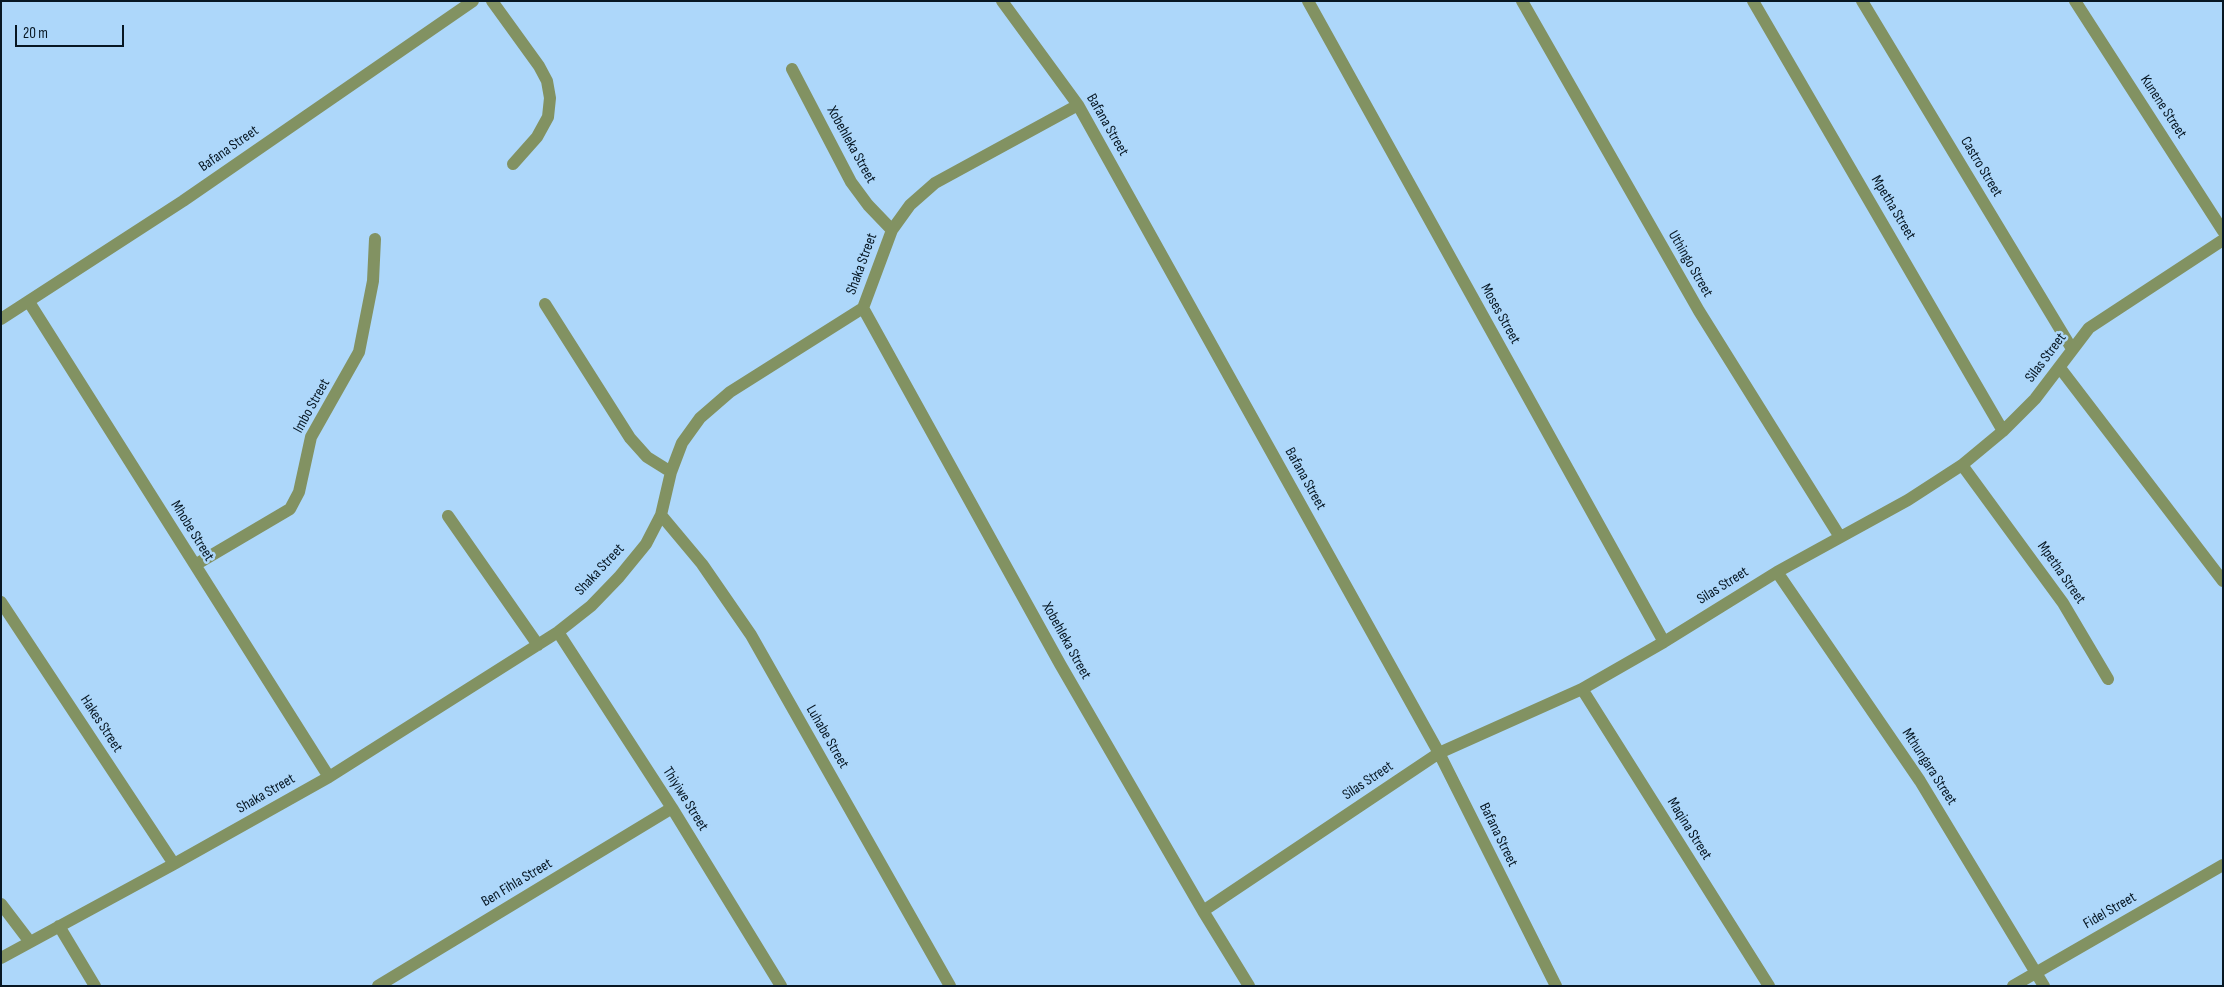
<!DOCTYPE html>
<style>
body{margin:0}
#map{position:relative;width:2224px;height:987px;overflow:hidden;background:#add7fa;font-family:"Sofia Sans Condensed",sans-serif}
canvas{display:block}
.frame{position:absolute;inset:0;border:2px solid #071723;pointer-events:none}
.scale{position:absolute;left:15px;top:25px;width:109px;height:22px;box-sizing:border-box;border:2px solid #071723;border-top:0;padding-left:6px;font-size:15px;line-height:18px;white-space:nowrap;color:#071723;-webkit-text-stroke:4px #add7fa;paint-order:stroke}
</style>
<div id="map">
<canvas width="2224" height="987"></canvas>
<div class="frame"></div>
<div class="scale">20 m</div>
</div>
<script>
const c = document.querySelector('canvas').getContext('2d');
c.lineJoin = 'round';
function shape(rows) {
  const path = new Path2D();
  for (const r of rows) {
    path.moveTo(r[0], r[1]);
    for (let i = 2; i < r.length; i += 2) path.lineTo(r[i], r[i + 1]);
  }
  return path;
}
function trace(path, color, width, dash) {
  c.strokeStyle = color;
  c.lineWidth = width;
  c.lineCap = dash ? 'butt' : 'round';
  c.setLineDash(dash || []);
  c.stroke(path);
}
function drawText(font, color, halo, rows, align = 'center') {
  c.font = font + ' "Sofia Sans Condensed",sans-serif';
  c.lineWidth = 5;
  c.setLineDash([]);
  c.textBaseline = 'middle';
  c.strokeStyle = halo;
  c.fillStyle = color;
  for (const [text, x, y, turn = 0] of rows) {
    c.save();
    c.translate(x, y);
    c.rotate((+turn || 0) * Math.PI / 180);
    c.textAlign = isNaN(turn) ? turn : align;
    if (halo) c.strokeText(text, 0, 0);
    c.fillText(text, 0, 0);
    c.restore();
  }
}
trace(shape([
 [492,1,539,66,547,81,550,98,548,117,537,137,513,164],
 [1002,1,1078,105,1439,753,1556,986],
 [1308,1,1664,642],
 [1522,1,1699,311,1840,537],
 [1753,1,2003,431],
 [1862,1,2072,349],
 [2075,1,2223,231],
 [792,69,851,182,868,205,892,230],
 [29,302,329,777],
 [545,304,630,438,647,457,671,472],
 [863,308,1060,664,1203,911,1249,986],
 [1,319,183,201,473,1],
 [2060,368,2223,581],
 [1962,465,2063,603,2108,679],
 [661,515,702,564,751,635,950,986],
 [448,516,538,645],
 [195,565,290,509,299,492,311,437,359,352,373,281,375,239],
 [1777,572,1920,781,2044,986],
 [1,602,174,864],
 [558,632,672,808,781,986],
 [1582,689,1769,986],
 [1,904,30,942],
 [1203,911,1439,753,1582,689,1664,642,1777,572,1908,500,1962,465,2003,431,2035,399,2089,328,2223,240],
 [59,926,95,986],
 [1,958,174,864,329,777,558,632,591,606,619,577,646,544,661,515,671,472,682,443,700,418,730,392,863,308,892,230,910,205,935,183,1078,105],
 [378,986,672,808],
 [2013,986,2223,865]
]), '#829262', 12);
drawText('15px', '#071723', '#add7fa', [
 ["Kunene Street",2163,107,57],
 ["Bafana Street",1107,125,60],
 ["Xobehleka Street",851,145,61],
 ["Bafana Street",229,149,-35],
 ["Castro Street",1981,167,59],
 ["Mpetha Street",1893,208,59],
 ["Shaka Street",862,264,-70],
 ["Uthingo Street",1690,264,60],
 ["Moses Street",1500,314,61],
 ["Silas Street",2046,358,-53],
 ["Imbo Street",312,406,-61],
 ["Bafana Street",1305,479,61],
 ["Mhobe Street",192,531,58],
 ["Shaka Street",600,570,-47],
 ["Mpetha Street",2061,573,55],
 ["Silas Street",1723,586,-32],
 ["Xobehleka Street",1066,641,61],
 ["Hakes Street",101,724,57],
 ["Luhabe Street",827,737,60],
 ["Mthungara Street",1929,767,57],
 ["Silas Street",1368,781,-34],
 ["Shaka Street",266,794,-30],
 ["Thiyiwe Street",685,799,58],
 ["Maqina Street",1689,829,58],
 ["Bafana Street",1498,835,64],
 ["Ben Fihla Street",517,883,-31],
 ["Fidel Street",2110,911,-30]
]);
</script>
